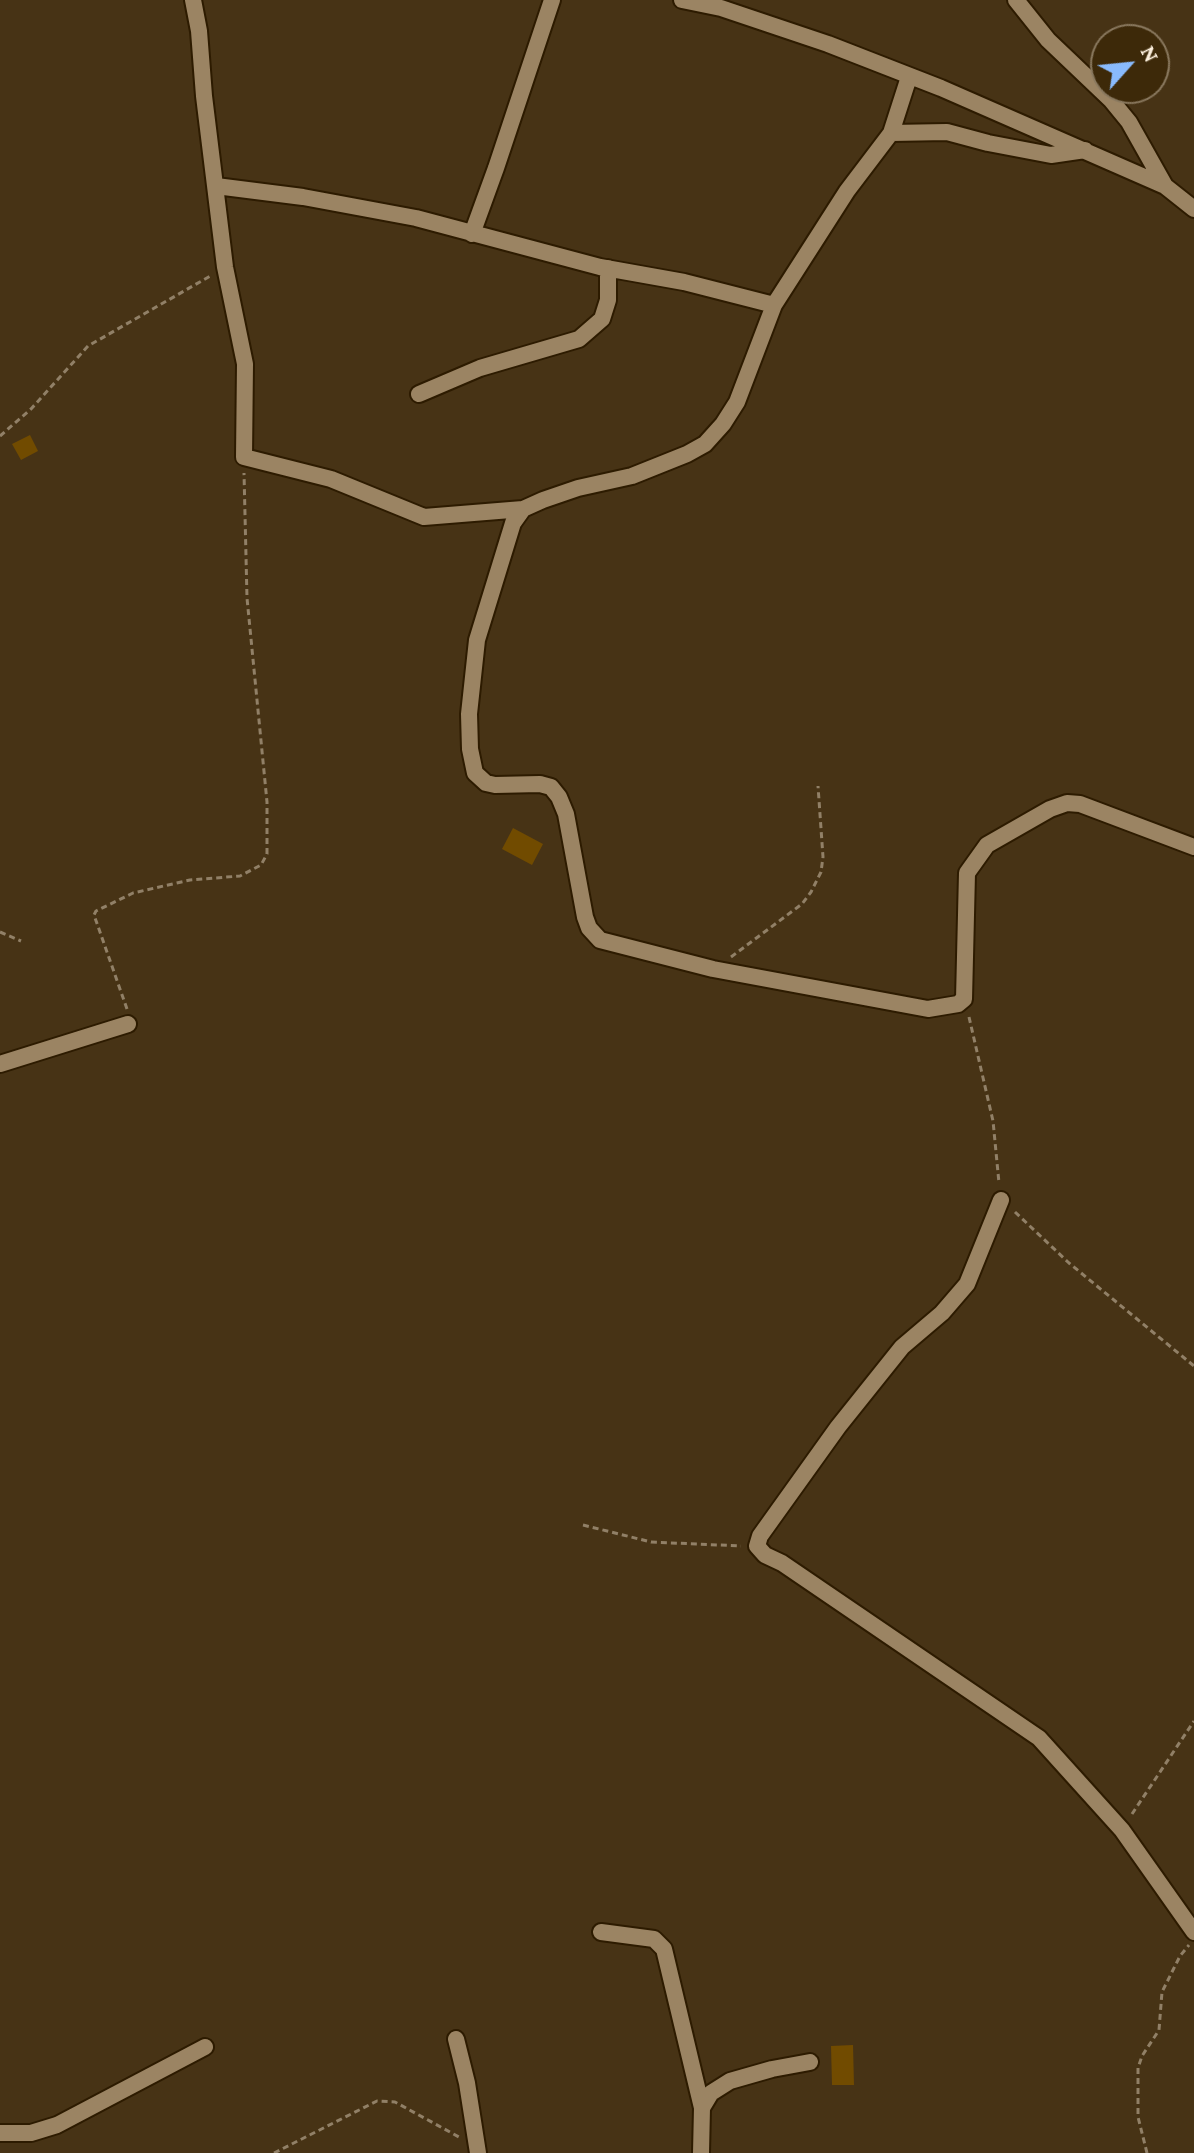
<!DOCTYPE html>
<style>
body{margin:0}
#map{position:relative;width:1194px;height:2153px;overflow:hidden;background:#473315;font-family:"Crimson Pro",serif}
canvas{display:block}
.north{position:absolute;left:1090px;top:24px;width:80px;height:80px;box-sizing:border-box;background:#3d2909;border:2px solid #89785e;border-radius:50%;rotate:63deg;font-size:22px;font-weight:700;line-height:32px;text-align:center;color:#fcefdd}
.north::after{content:'';display:block;margin:auto;width:28px;height:36px;background:#89bafc;clip-path:polygon(50% 0,100% 100%,50% 72%,0 100%)}
</style>
<div id="map">
<canvas width="1194" height="2153"></canvas>
<div class="north">N</div>
</div>
<script>
const c = document.querySelector('canvas').getContext('2d');
c.lineJoin = 'round';
function paint(path, color) {
  c.fillStyle = color;
  c.fill(path, 'evenodd');
}
function shape(rows) {
  const path = new Path2D();
  for (const r of rows) {
    path.moveTo(r[0], r[1]);
    for (let i = 2; i < r.length; i += 2) path.lineTo(r[i], r[i + 1]);
  }
  return path;
}
function trace(path, color, width, dash) {
  c.strokeStyle = color;
  c.lineWidth = width;
  c.lineCap = dash ? 'butt' : 'round';
  c.setLineDash(dash || []);
  c.stroke(path);
}
paint(shape([
 [30,435,38,451,21,460,12,444],
 [513,828,543,844,532,865,502,849],
 [853,2045,854,2085,832,2085,831,2046]
]), '#714b00');
const minor = shape([
 [193,0,199,31,204,96,225,267,245,364,244,457,331,479,424,517,523,509],
 [682,0,721,8,828,44,941,88,1165,186,1194,209],
 [1016,0,1048,40,1111,100,1129,122,1165,186],
 [891,133,909,77],
 [1085,150,1051,155,988,143,947,132,891,133,847,191,774,305,737,402,723,424,705,444,687,454,632,476,578,488,543,500,523,509,513,523,477,640,469,714,470,749,475,773,486,783,495,785,540,784,551,787,559,797,566,814,585,917,589,928,600,940,713,969,928,1009,958,1004,964,999,967,873,987,845,1050,809,1067,803,1080,804,1194,847],
 [216,186,303,197,416,218,600,267,684,282,774,305],
 [472,234,496,168,552,0],
 [419,394,480,368,579,339,602,319,608,300,608,268],
 [0,1064,128,1024],
 [1001,1200,967,1284,942,1313,902,1347,838,1427,760,1536,757,1546,765,1555,782,1563,1039,1738,1122,1830,1194,1932],
 [601,1932,654,1939,664,1949,702,2108,701,2153],
 [456,2039,467,2083,478,2153],
 [702,2108,711,2093,730,2081,772,2069,810,2062],
 [0,2133,31,2133,57,2125,205,2047]
]);
trace(minor, '#2d1b00', 20);
trace(shape([
 [0,436,31,409,88,346,212,275],
 [0,932,21,941],
 [731,957,802,904,811,892,821,872,823,857,818,786],
 [127,1009,94,915,96,911,133,893,190,880,240,876,261,865,267,854,267,802,247,598,244,473],
 [969,1017,993,1121,999,1183],
 [1015,1212,1069,1263,1194,1366],
 [583,1525,651,1542,741,1546],
 [1132,1814,1194,1721],
 [274,2153,377,2101,395,2102,459,2137],
 [1147,2153,1138,2117,1138,2068,1142,2056,1159,2030,1162,1992,1180,1956,1189,1945]
]), '#918067', 3, [6, 4]);
trace(minor, '#9b8463', 16);
</script>
